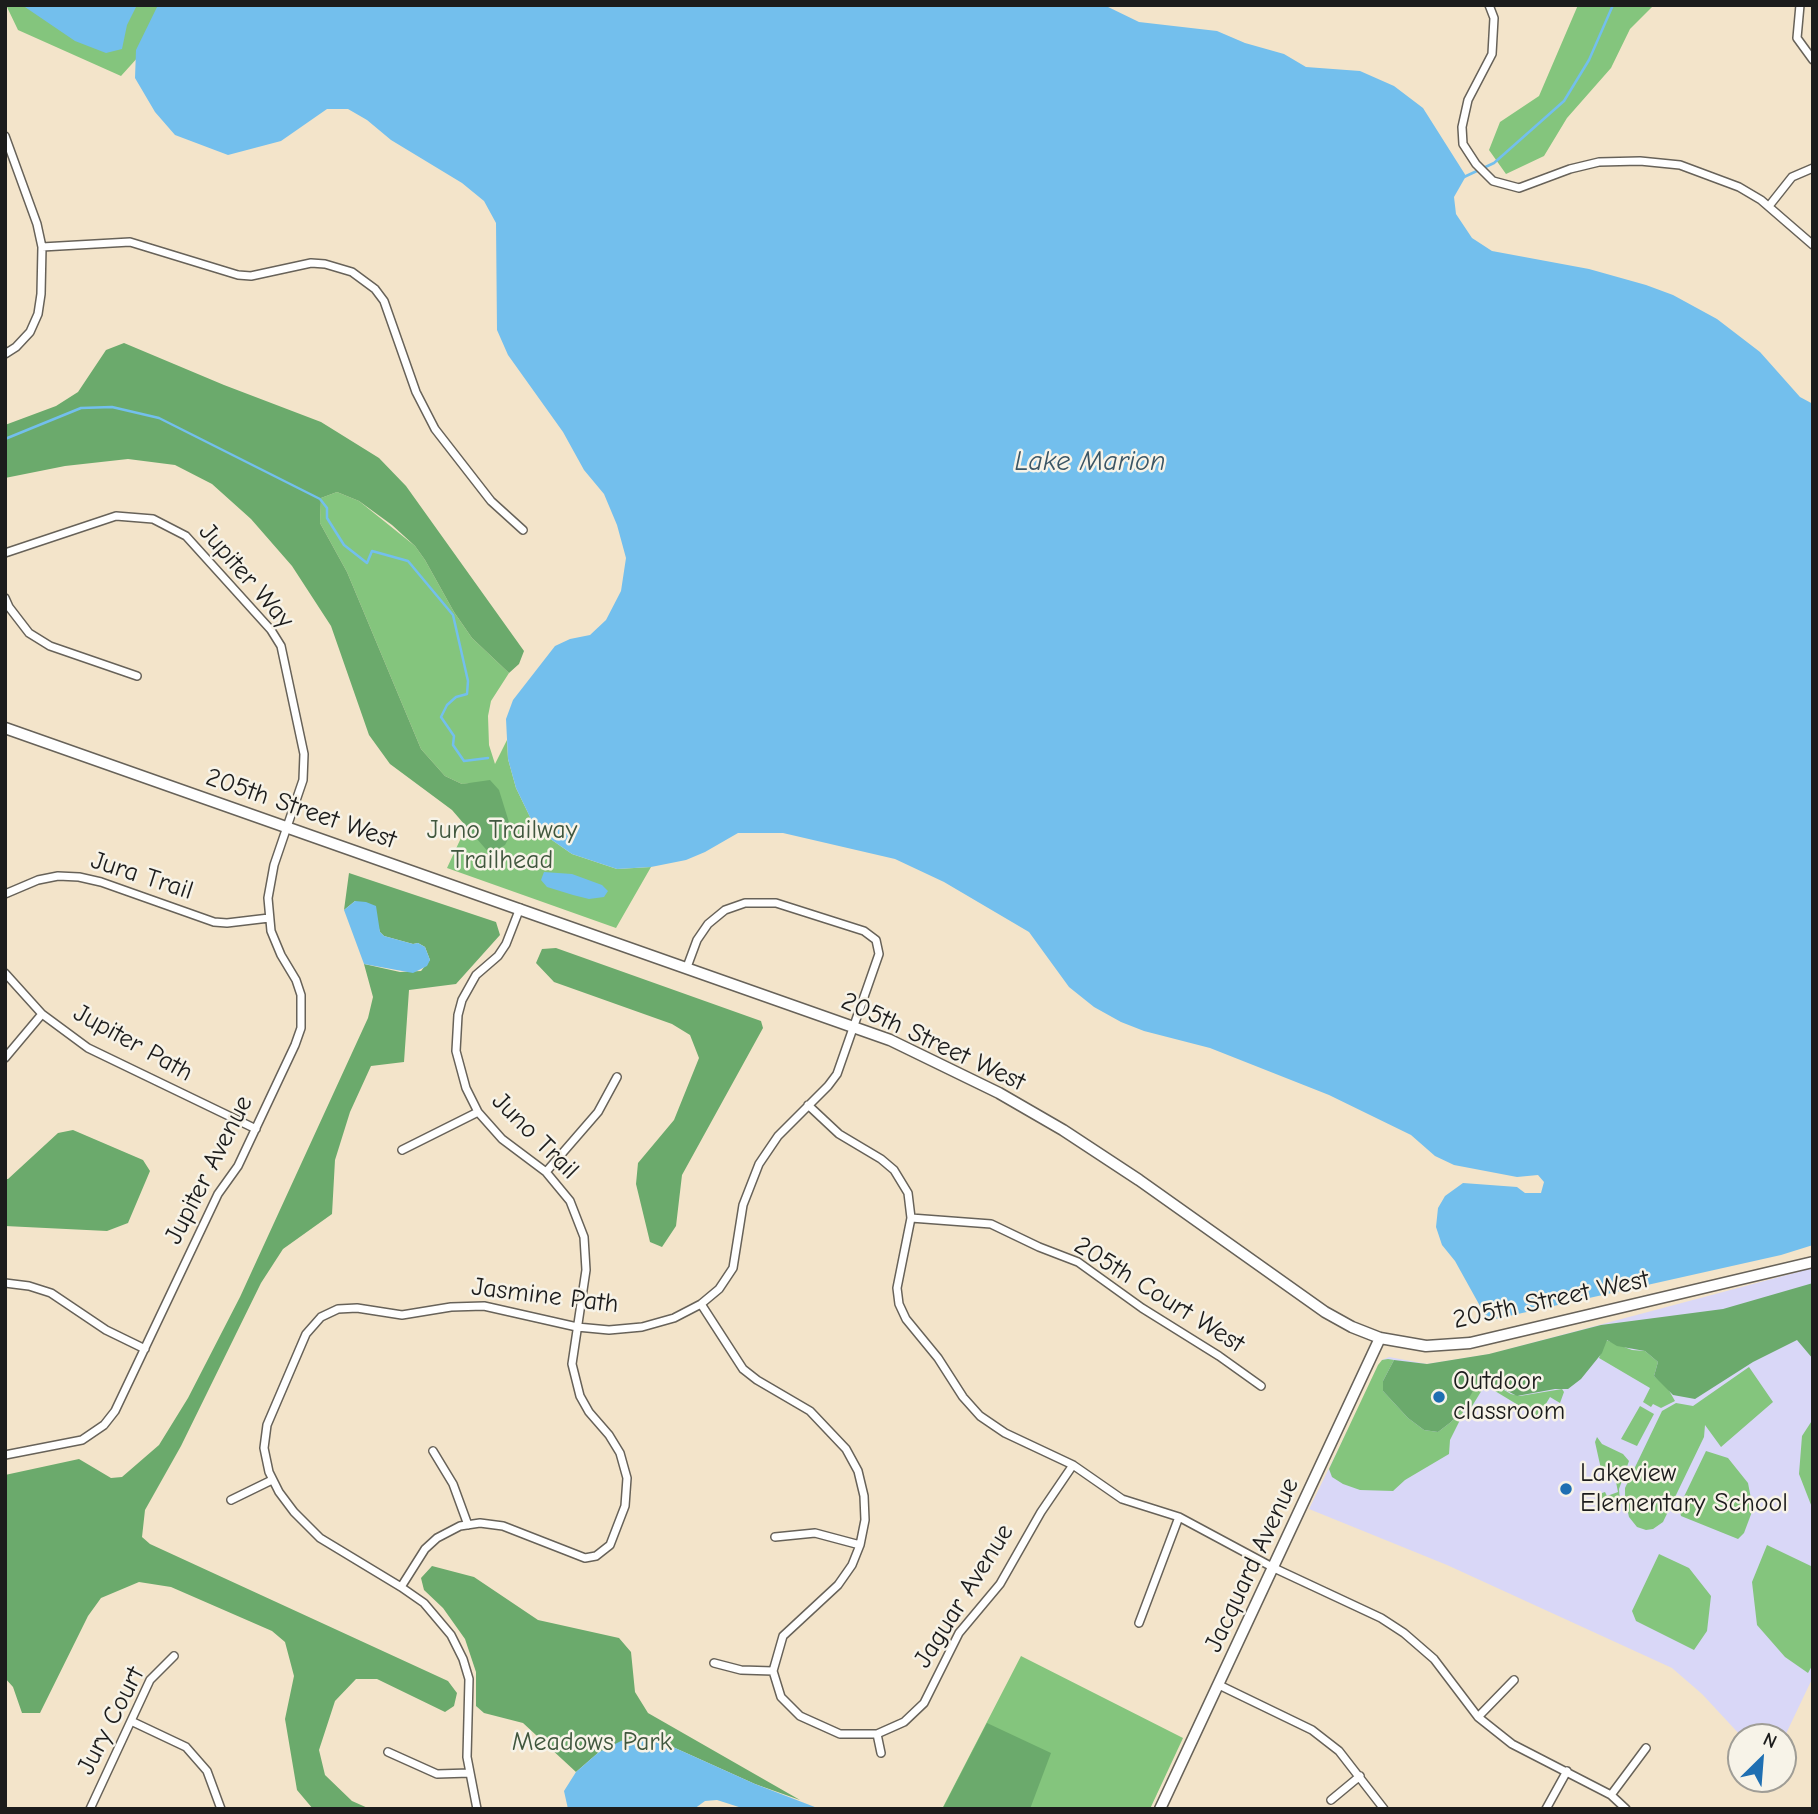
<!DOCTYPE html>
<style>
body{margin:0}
#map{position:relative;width:1818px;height:1814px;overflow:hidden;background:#f3e4ca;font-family:"Comic Neue",sans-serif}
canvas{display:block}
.frame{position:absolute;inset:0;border:7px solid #1c1c1c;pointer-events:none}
.north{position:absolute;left:1727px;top:1723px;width:70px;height:70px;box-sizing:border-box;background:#f7f3e8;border:2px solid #9f9d96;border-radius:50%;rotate:25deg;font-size:19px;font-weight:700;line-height:28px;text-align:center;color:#1c1c1c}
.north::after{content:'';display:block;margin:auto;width:24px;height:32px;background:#1f6fb2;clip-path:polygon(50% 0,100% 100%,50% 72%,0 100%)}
</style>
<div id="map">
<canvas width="1818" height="1814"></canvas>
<div class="frame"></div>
<div class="north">N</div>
</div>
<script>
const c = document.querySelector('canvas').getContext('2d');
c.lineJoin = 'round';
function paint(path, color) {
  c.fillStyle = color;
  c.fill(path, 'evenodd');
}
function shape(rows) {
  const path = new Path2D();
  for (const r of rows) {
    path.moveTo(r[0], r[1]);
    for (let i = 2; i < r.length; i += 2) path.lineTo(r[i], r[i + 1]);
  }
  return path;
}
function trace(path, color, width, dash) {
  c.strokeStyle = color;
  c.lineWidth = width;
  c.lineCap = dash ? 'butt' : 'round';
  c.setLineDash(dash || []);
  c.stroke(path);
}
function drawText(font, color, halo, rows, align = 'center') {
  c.font = font + ' "Comic Neue",sans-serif';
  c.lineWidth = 5;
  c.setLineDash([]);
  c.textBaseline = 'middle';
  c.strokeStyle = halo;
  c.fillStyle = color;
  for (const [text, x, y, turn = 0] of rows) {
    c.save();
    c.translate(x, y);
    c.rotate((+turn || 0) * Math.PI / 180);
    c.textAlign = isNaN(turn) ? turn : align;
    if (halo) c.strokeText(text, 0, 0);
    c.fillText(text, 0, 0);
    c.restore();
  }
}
paint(shape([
 [1813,1268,1813,1677,1783,1740,1783,1737,1742,1737,1702,1694,1672,1668,1447,1565,1309,1509,1382,1360,1389,1357,1427,1364,1490,1354]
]), '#d9d7f7');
paint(shape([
 [6,5,185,5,121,76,18,30],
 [1578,5,1654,5,1630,29,1611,68,1567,118,1544,156,1506,174,1489,150,1500,122,1539,96],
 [337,492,359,501,415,546,425,560,454,612,472,638,509,673,491,701,488,716,489,745,495,764,507,740,508,759,516,788,531,819,549,838,572,854,617,869,651,867,616,928,447,868,487,782,462,784,445,776,421,749,347,572,320,523,321,498],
 [1606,1340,1632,1350,1645,1351,1658,1362,1654,1376,1667,1387,1675,1401,1661,1408,1653,1404,1651,1407,1643,1402,1650,1388,1599,1358],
 [1388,1359,1394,1360,1383,1381,1383,1391,1408,1418,1424,1430,1438,1432,1451,1422,1464,1407,1462,1416,1450,1440,1449,1454,1405,1480,1393,1491,1360,1490,1343,1484,1332,1477,1329,1469,1378,1365,1382,1360],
 [1749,1367,1773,1402,1721,1447,1705,1425,1704,1437,1663,1522,1653,1529,1646,1530,1637,1527,1629,1517,1625,1499,1625,1488,1662,1411,1676,1403,1693,1406],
 [1482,1381,1490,1382,1511,1394,1520,1396,1562,1389,1564,1392,1560,1403,1550,1397,1538,1417,1485,1385,1466,1416,1466,1403,1470,1395,1478,1382],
 [1640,1406,1654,1414,1637,1446,1621,1439],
 [1813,1419,1813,1510,1799,1474,1802,1436],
 [1597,1437,1602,1444,1623,1454,1629,1461,1619,1489,1620,1501,1603,1507,1599,1494,1605,1492,1607,1496,1618,1492,1613,1467,1601,1469,1595,1442],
 [1706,1451,1728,1458,1748,1483,1753,1509,1744,1533,1738,1539,1681,1516,1679,1507],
 [1767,1545,1813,1567,1813,1664,1808,1673,1785,1657,1757,1625,1752,1582],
 [1659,1554,1689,1568,1711,1596,1707,1631,1694,1650,1636,1621,1632,1611],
 [1021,1656,1183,1738,1150,1809,942,1809]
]), '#84c57d');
paint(shape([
 [124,343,224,385,321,422,379,458,406,486,524,651,519,664,509,673,472,638,454,612,425,560,415,546,392,525,359,501,337,492,321,498,320,523,347,572,421,749,445,776,462,784,490,780,499,790,512,832,505,845,490,854,452,810,390,764,369,735,331,626,292,566,251,519,212,484,175,465,128,459,65,466,5,478,5,425,56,406,78,392,106,350],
 [349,873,496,922,500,935,456,984,409,990,404,1062,371,1066,350,1112,335,1160,332,1214,283,1249,261,1283,181,1446,145,1510,142,1537,150,1544,448,1681,457,1693,454,1706,445,1712,377,1679,356,1679,335,1701,319,1750,325,1775,352,1801,370,1809,313,1809,297,1790,285,1719,294,1676,285,1642,272,1631,171,1587,139,1582,101,1598,88,1616,40,1713,22,1713,13,1687,5,1678,5,1475,79,1459,111,1478,122,1477,159,1445,188,1398,240,1297,368,1018,373,997,364,964,400,972,421,971,430,960,425,947,418,943,413,944,384,936,380,932,376,918,355,901,344,910],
 [556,948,761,1021,763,1028,682,1175,676,1226,662,1247,650,1242,636,1184,638,1163,674,1120,699,1058,690,1035,672,1024,554,982,536,963,542,949],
 [73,1130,143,1160,150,1171,128,1223,107,1231,5,1226,5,1179,8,1179,58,1133],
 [1813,1283,1813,1359,1797,1340,1753,1362,1695,1399,1673,1395,1654,1376,1658,1362,1645,1351,1617,1346,1607,1340,1602,1353,1581,1379,1568,1389,1555,1389,1517,1396,1490,1382,1478,1382,1464,1407,1451,1422,1438,1432,1424,1430,1408,1418,1383,1391,1383,1381,1394,1360,1427,1364,1489,1354,1601,1325,1723,1309],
 [432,1566,474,1577,538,1620,619,1638,631,1652,635,1692,648,1713,800,1800,755,1784,664,1743,599,1752,576,1772,523,1723,484,1713,476,1706,476,1672,465,1639,443,1608,424,1590,421,1578],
 [987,1723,1051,1753,1030,1809,943,1808]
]), '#6baa6c');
paint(shape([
 [22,5,137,5,127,25,122,49,106,53,75,41],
 [158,5,1104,5,1139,22,1217,31,1245,43,1284,54,1306,67,1360,71,1394,86,1423,108,1466,176,1454,197,1456,214,1472,238,1492,251,1589,269,1646,285,1673,295,1717,319,1760,352,1800,397,1813,404,1813,1245,1781,1255,1491,1320,1485,1315,1455,1261,1442,1245,1436,1227,1438,1208,1445,1196,1463,1183,1517,1187,1525,1193,1541,1193,1544,1182,1538,1175,1517,1177,1454,1165,1435,1156,1411,1135,1329,1095,1210,1048,1144,1031,1121,1022,1094,1007,1069,987,1029,932,944,882,895,859,783,833,738,833,705,852,686,860,651,867,617,869,572,854,549,838,531,819,516,788,508,759,506,719,513,700,555,646,570,639,590,635,606,620,621,591,626,558,617,525,604,494,584,470,563,432,508,355,497,330,496,223,484,201,462,183,391,140,367,120,348,109,327,109,281,141,228,155,175,135,155,112,135,78,136,50],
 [544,872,572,874,602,885,608,891,604,897,589,899,573,895,547,887,541,880],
 [355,901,366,902,376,906,380,932,384,936,413,944,418,943,425,947,430,960,427,966,413,973,364,964,344,910],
 [623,1740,645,1740,664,1743,755,1784,820,1809,745,1809,717,1800,705,1801,694,1809,568,1809,564,1791,576,1772,599,1752]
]), '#73bfed');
trace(shape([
 [1464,177,1494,163,1564,101,1589,60,1613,5],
 [5,439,81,408,112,407,159,418,320,499,327,508,327,518,344,545,367,563,372,551,408,561,453,615,468,681,467,694,456,697,447,705,441,717,454,736,453,745,464,761,488,758]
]), '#73bfed', 2.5);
const street = shape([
 [1489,5,1494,18,1492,54,1468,100,1462,127,1463,144,1476,164,1493,181,1519,188,1570,169,1599,162,1640,161,1680,165,1739,187,1761,200,1813,245],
 [1800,5,1797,38,1813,60],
 [5,136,37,224,42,247,41,294,38,314,30,332,16,347,5,354],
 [1769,206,1792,177,1813,168],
 [42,247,130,242,238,275,251,276,311,263,325,264,352,272,375,289,384,301,416,392,435,429,491,501,523,530],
 [5,553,116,516,153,519,186,536,271,630,281,646,304,754,303,780,274,865,268,898,271,931,281,955,296,980,301,995,301,1028,295,1045,238,1166,218,1194,115,1411,104,1425,82,1440,5,1455],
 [5,598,9,607,29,633,50,646,137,676],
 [5,894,38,880,58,876,79,877,101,882,214,922,227,923,269,918],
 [5,973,42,1014,88,1048,256,1129],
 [5,1058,42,1014],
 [808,1105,839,1134,881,1159,894,1170,908,1193,911,1218,897,1288,899,1304,906,1319,938,1358,963,1397,980,1416,1005,1433,1073,1465,1122,1499,1179,1517,1274,1568,1381,1618,1404,1633,1434,1659,1478,1717,1512,1744,1611,1795,1626,1809],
 [402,1150,478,1112],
 [546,1172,598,1112,617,1077],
 [911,1218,991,1224,1039,1247,1078,1262,1142,1308,1219,1356,1261,1386],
 [5,1283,29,1286,51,1293,106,1330,145,1349],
 [701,1304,743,1369,757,1380,810,1411,846,1449,858,1471,864,1496,865,1520,860,1545,852,1565,838,1585,783,1636,773,1671,781,1697,800,1716,840,1734,877,1734,904,1722,924,1703,959,1633,1000,1584,1041,1512,1073,1465],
 [433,1451,453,1484,468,1525],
 [231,1500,272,1480],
 [775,1537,815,1533,860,1545],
 [401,1587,425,1549,437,1538,460,1526,480,1523,503,1526,585,1558,596,1556,610,1545,625,1506,627,1478,620,1453,609,1435,589,1412,580,1396,572,1364,586,1270,584,1237,570,1201,546,1172,502,1139,478,1112,466,1088,456,1051,458,1015,462,1000,476,975,498,956,506,944,520,908],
 [1139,1623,1179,1517],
 [714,1663,741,1670,773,1671],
 [1219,1685,1312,1730,1339,1751,1384,1809],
 [1478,1717,1514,1680],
 [131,1721,186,1747,207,1771,221,1809],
 [877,1734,881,1753],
 [388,1752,437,1774,470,1773],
 [1611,1795,1646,1748],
 [1331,1800,1360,1776],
 [90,1809,150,1680,174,1656],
 [477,1809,467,1757,469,1679,463,1659,451,1635,424,1603,401,1587,320,1538,294,1512,279,1492,269,1472,264,1448,267,1425,306,1334,321,1317,338,1309,357,1308,402,1315,451,1307,484,1306,577,1327,609,1330,642,1327,674,1318,701,1304,719,1289,733,1268,743,1205,759,1164,778,1136,828,1086,837,1074,879,954,876,940,864,931,776,903,745,903,725,910,708,924,697,940,687,967],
 [1546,1809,1567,1771]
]);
const secondary = shape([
 [5,728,890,1040,999,1093,1063,1130,1139,1180,1325,1312,1352,1327,1380,1338,1426,1346,1470,1343,1813,1262],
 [1160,1809,1380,1338]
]);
trace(street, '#676259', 10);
trace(secondary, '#676259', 13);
trace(street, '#fff', 7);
trace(secondary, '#fff', 10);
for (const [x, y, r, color] of [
 [1439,1397,7,"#1f6fb2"],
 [1566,1489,7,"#1f6fb2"]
]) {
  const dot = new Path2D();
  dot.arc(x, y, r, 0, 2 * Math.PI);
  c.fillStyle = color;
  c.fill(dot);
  trace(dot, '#f7f3e8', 2.5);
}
drawText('26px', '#1c1c1c', '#f7f3e8', [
 ["Jupiter Way",246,576,49],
 ["205th Street West",301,809,19],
 ["Jura Trail",142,876,18],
 ["205th Street West",933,1042,25],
 ["Jupiter Path",133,1043,29],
 ["Juno Trail",535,1136,45],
 ["Jupiter Avenue",209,1170,-63],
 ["205th Court West",1159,1295,32],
 ["Jasmine Path",545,1296,7],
 ["205th Street West",1551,1300,-12],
 ["Jacquard Avenue",1252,1565,-65],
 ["Jaguar Avenue",964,1596,-58],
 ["Jury Court",111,1721,-63]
]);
drawText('26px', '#40573e', '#f7f3e8', [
 ["Juno Trailway",502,831],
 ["Trailhead",502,861],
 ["Meadows Park",592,1743]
]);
drawText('26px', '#1c1c1c', '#f7f3e8', [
 ["Outdoor",1453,1382],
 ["classroom",1453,1412],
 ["Lakeview",1580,1474],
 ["Elementary School",1580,1504]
], 'left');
drawText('italic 28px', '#3a5565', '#f7f3e8', [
 ["Lake Marion",1090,462]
]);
</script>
